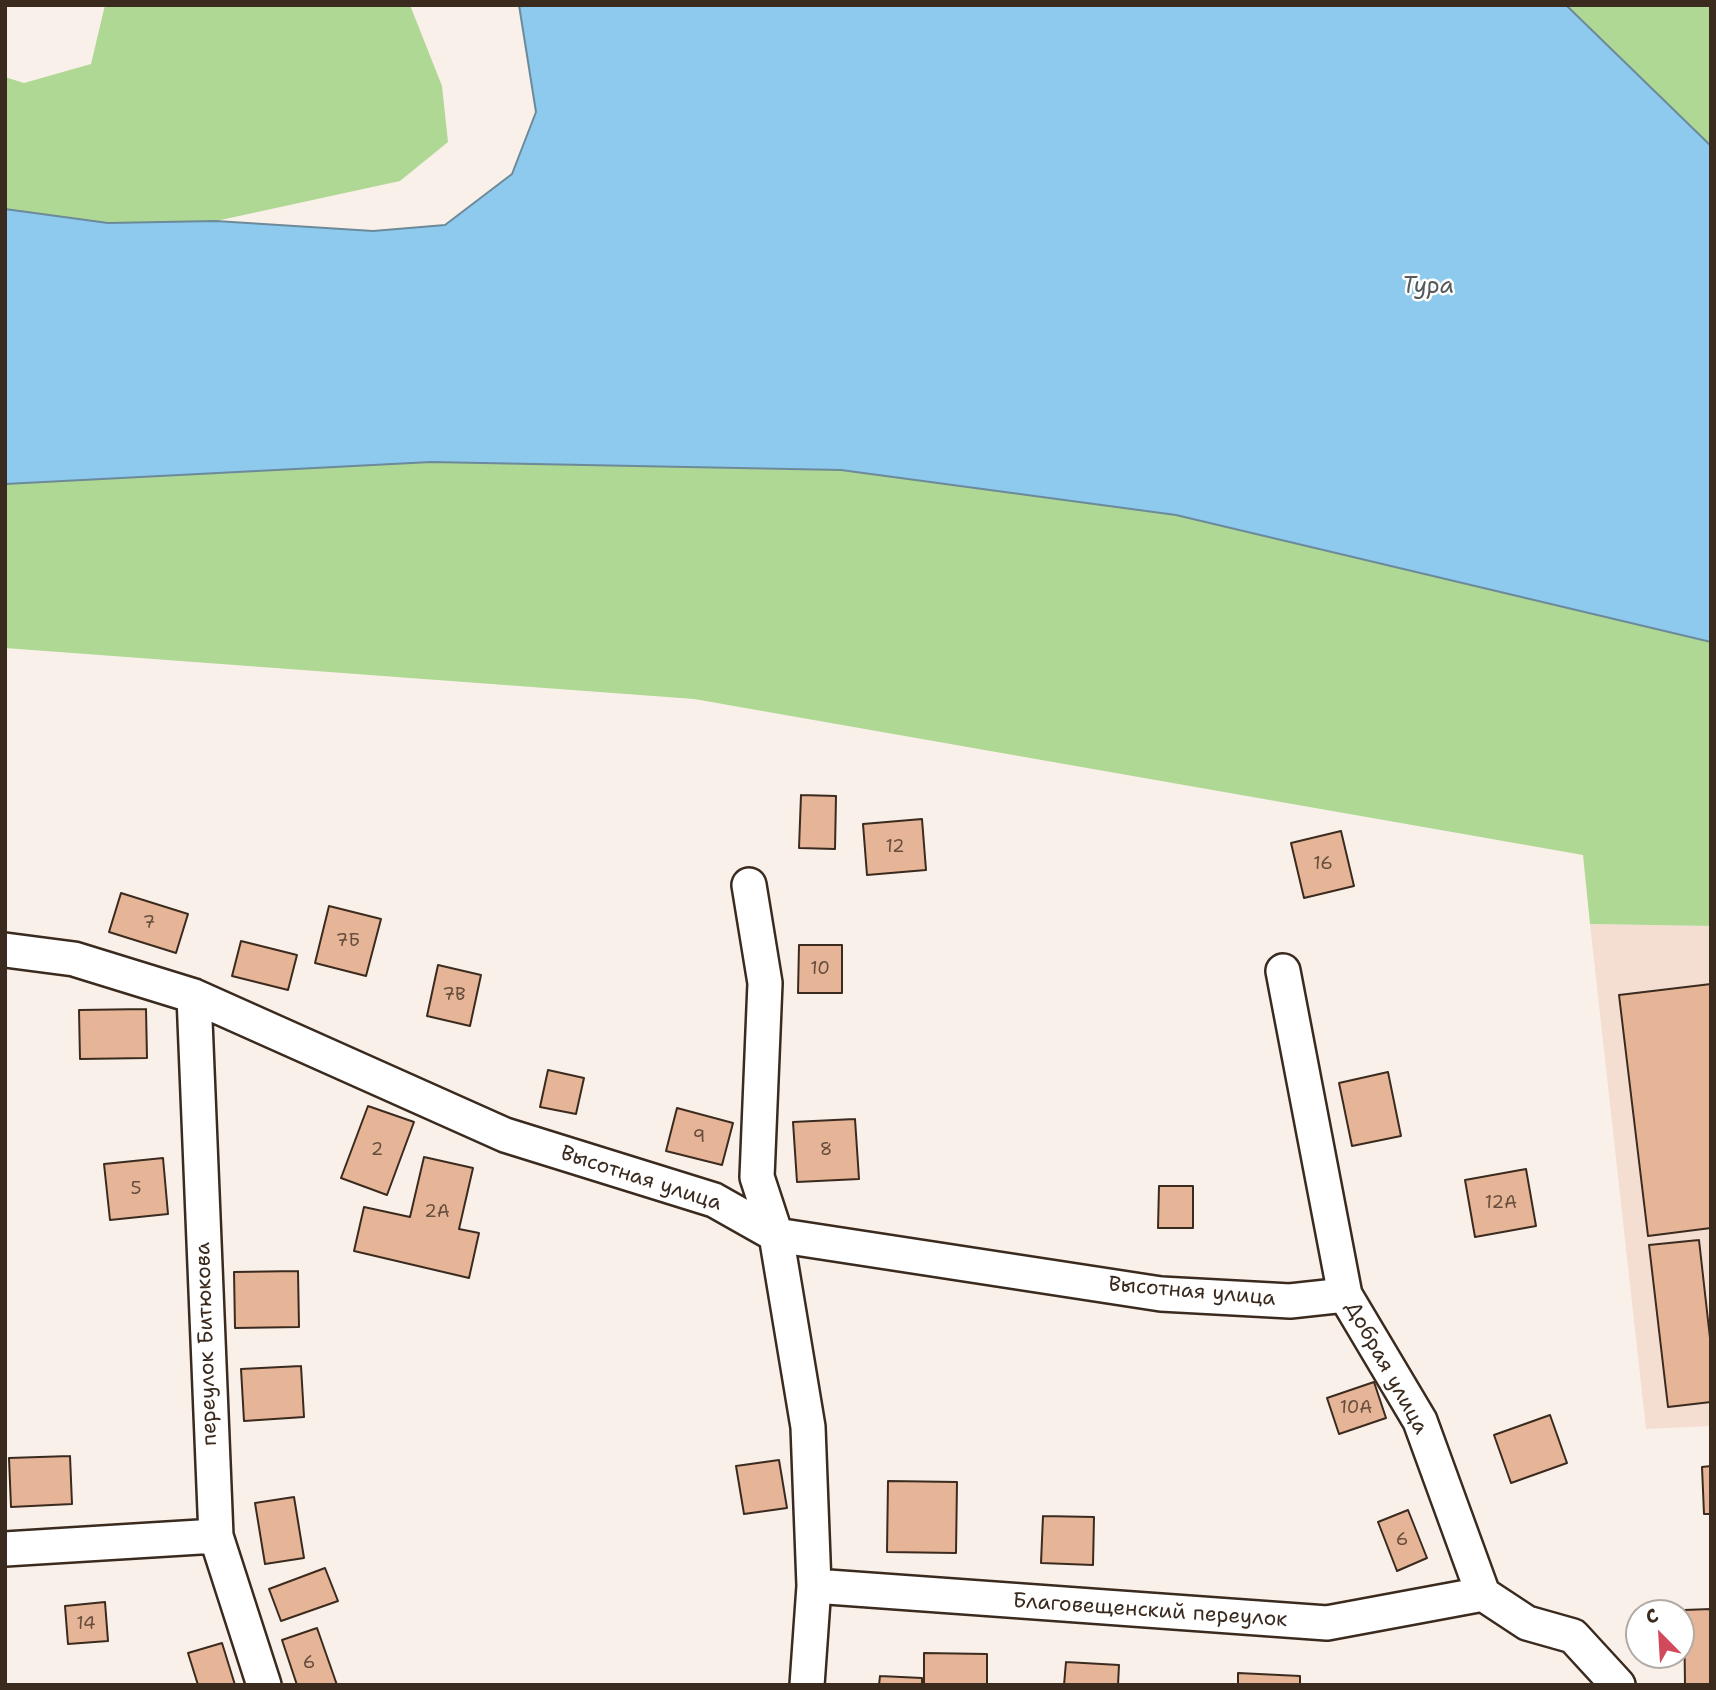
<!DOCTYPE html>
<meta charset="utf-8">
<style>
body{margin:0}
#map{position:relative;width:1716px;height:1690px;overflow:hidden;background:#faf0ea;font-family:"Shantell Sans",sans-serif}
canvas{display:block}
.frame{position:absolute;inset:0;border:7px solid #3b2a1e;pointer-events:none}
.north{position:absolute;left:1625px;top:1599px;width:70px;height:70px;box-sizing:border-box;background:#fff;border:2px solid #b1aaa5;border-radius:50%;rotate:336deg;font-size:19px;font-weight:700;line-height:28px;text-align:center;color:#3b2a1e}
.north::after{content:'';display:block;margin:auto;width:24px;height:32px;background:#d1495b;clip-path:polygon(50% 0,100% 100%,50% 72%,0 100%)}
</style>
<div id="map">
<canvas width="1716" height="1690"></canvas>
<div class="frame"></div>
<div class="north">С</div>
</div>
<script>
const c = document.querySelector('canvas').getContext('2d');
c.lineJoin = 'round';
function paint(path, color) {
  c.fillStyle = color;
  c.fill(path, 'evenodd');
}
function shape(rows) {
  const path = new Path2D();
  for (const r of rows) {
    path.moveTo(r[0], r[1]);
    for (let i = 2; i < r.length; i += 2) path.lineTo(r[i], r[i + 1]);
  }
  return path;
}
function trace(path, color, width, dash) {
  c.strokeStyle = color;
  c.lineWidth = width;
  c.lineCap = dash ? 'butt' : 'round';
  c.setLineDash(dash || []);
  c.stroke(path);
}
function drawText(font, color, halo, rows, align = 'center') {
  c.font = font + ' "Shantell Sans",sans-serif';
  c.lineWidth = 5;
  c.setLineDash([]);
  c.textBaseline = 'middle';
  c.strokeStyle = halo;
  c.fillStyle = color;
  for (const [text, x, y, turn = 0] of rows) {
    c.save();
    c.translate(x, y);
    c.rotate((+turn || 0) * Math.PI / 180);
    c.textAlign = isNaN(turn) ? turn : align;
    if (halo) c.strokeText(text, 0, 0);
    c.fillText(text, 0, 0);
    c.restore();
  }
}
paint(shape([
 [1590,924,1711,926,1711,1426,1646,1429]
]), '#f4ded1');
paint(shape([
 [105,5,410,5,442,86,448,142,400,181,216,221,108,223,5,209,5,77,24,83,91,64],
 [1566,5,1711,5,1711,146,1709,146],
 [431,462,841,470,1176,515,1711,642,1711,926,1590,924,1583,855,694,699,5,648,5,484]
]), '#afd894');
const water = shape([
 [519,5,1566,5,1711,146,1711,642,1176,515,841,470,431,462,5,484,5,209,108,223,216,221,373,231,445,225,512,174,536,112,519,5]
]);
paint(water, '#8dcaed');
trace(water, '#6c8a9a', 2);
const building = shape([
 [801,795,836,796,835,849,799,848,801,795],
 [922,819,926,870,867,875,863,824,922,819],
 [1341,831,1354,886,1304,898,1291,843,1341,831],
 [121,893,188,914,176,953,109,932,121,893],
 [329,906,381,919,366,976,315,963,329,906],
 [241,941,297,955,288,990,232,976,241,941],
 [799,945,842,945,842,993,798,993,799,945],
 [438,965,481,975,470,1026,427,1016,438,965],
 [1711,984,1711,1228,1648,1236,1619,995,1711,984],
 [146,1009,147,1058,80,1059,79,1010,146,1009],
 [548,1070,584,1078,576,1114,540,1107,548,1070],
 [1388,1072,1401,1136,1352,1146,1339,1083,1388,1072],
 [368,1106,414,1122,387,1195,341,1178,368,1106],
 [677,1108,733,1123,722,1165,666,1151,677,1108],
 [855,1119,859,1179,797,1182,793,1122,855,1119],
 [424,1157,473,1168,459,1229,479,1233,469,1278,354,1251,364,1207,410,1217,424,1157],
 [163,1158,168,1214,110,1220,104,1164,163,1158],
 [1526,1169,1536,1226,1475,1237,1465,1180,1526,1169],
 [1159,1186,1193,1186,1193,1228,1158,1228,1159,1186],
 [1699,1240,1711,1347,1711,1402,1668,1407,1649,1245,1699,1240],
 [298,1271,299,1327,235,1328,234,1272,298,1271],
 [301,1366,304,1417,244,1421,241,1369,301,1366],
 [1374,1382,1386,1418,1339,1434,1327,1398,1374,1382],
 [1550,1415,1567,1463,1511,1483,1494,1435,1550,1415],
 [70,1456,72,1504,11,1507,9,1458,70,1456],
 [779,1460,787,1508,744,1514,736,1466,779,1460],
 [1711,1466,1711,1514,1704,1514,1702,1467,1711,1466],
 [888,1481,957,1482,956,1553,887,1552,888,1481],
 [294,1497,304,1558,265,1564,255,1503,294,1497],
 [1408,1510,1427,1558,1397,1571,1378,1522,1408,1510],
 [1043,1516,1094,1517,1093,1565,1041,1563,1043,1516],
 [325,1568,338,1601,281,1621,269,1589,325,1568],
 [105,1602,108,1641,68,1644,65,1606,105,1602],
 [1711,1609,1711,1685,1685,1685,1684,1610,1711,1609],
 [317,1628,337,1685,297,1685,282,1640,317,1628],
 [222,1643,235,1685,198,1685,188,1653,222,1643],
 [924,1653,987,1654,987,1685,924,1685,924,1653],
 [1066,1662,1119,1665,1118,1685,1064,1685,1066,1662],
 [1238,1673,1300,1676,1300,1685,1238,1685,1238,1673],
 [880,1676,922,1678,922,1685,879,1685,880,1676]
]);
paint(building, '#e6b598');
trace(building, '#3b2a1e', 2);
const minor = shape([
 [749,885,765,983,757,1177,776,1235,808,1427,814,1586,807,1685],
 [5,950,74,959,194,996,505,1135,714,1200,776,1235,1161,1294,1290,1301,1345,1295],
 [1283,971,1345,1295,1420,1421,1483,1594,1527,1623,1573,1636,1618,1685],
 [194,996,216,1536,264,1685],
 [5,1549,216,1536],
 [814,1586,1327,1623,1483,1594]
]);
trace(minor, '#3b2a1e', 38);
trace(minor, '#fff', 33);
drawText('18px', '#664d3c', null, [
 ["12",895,847],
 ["16",1323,864],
 ["7",149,923],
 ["7Б",348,941],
 ["10",820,969],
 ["7В",454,995],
 ["9",699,1137],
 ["2",377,1150],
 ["8",826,1150],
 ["5",136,1189],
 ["12А",1501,1203],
 ["2А",437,1212],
 ["10А",1356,1408],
 ["6",1402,1540],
 ["14",86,1624],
 ["6",309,1663]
]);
drawText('21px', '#3b2a1e', '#fff', [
 ["Высотная улица",641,1179,18],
 ["Высотная улица",1192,1292,5],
 ["переулок Битюкова",207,1344,-92],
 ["Добрая улица",1386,1368,61],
 ["Благовещенский переулок",1150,1611,4]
]);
drawText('italic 23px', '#545a5c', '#fff', [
 ["Тура",1428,287]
]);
</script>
